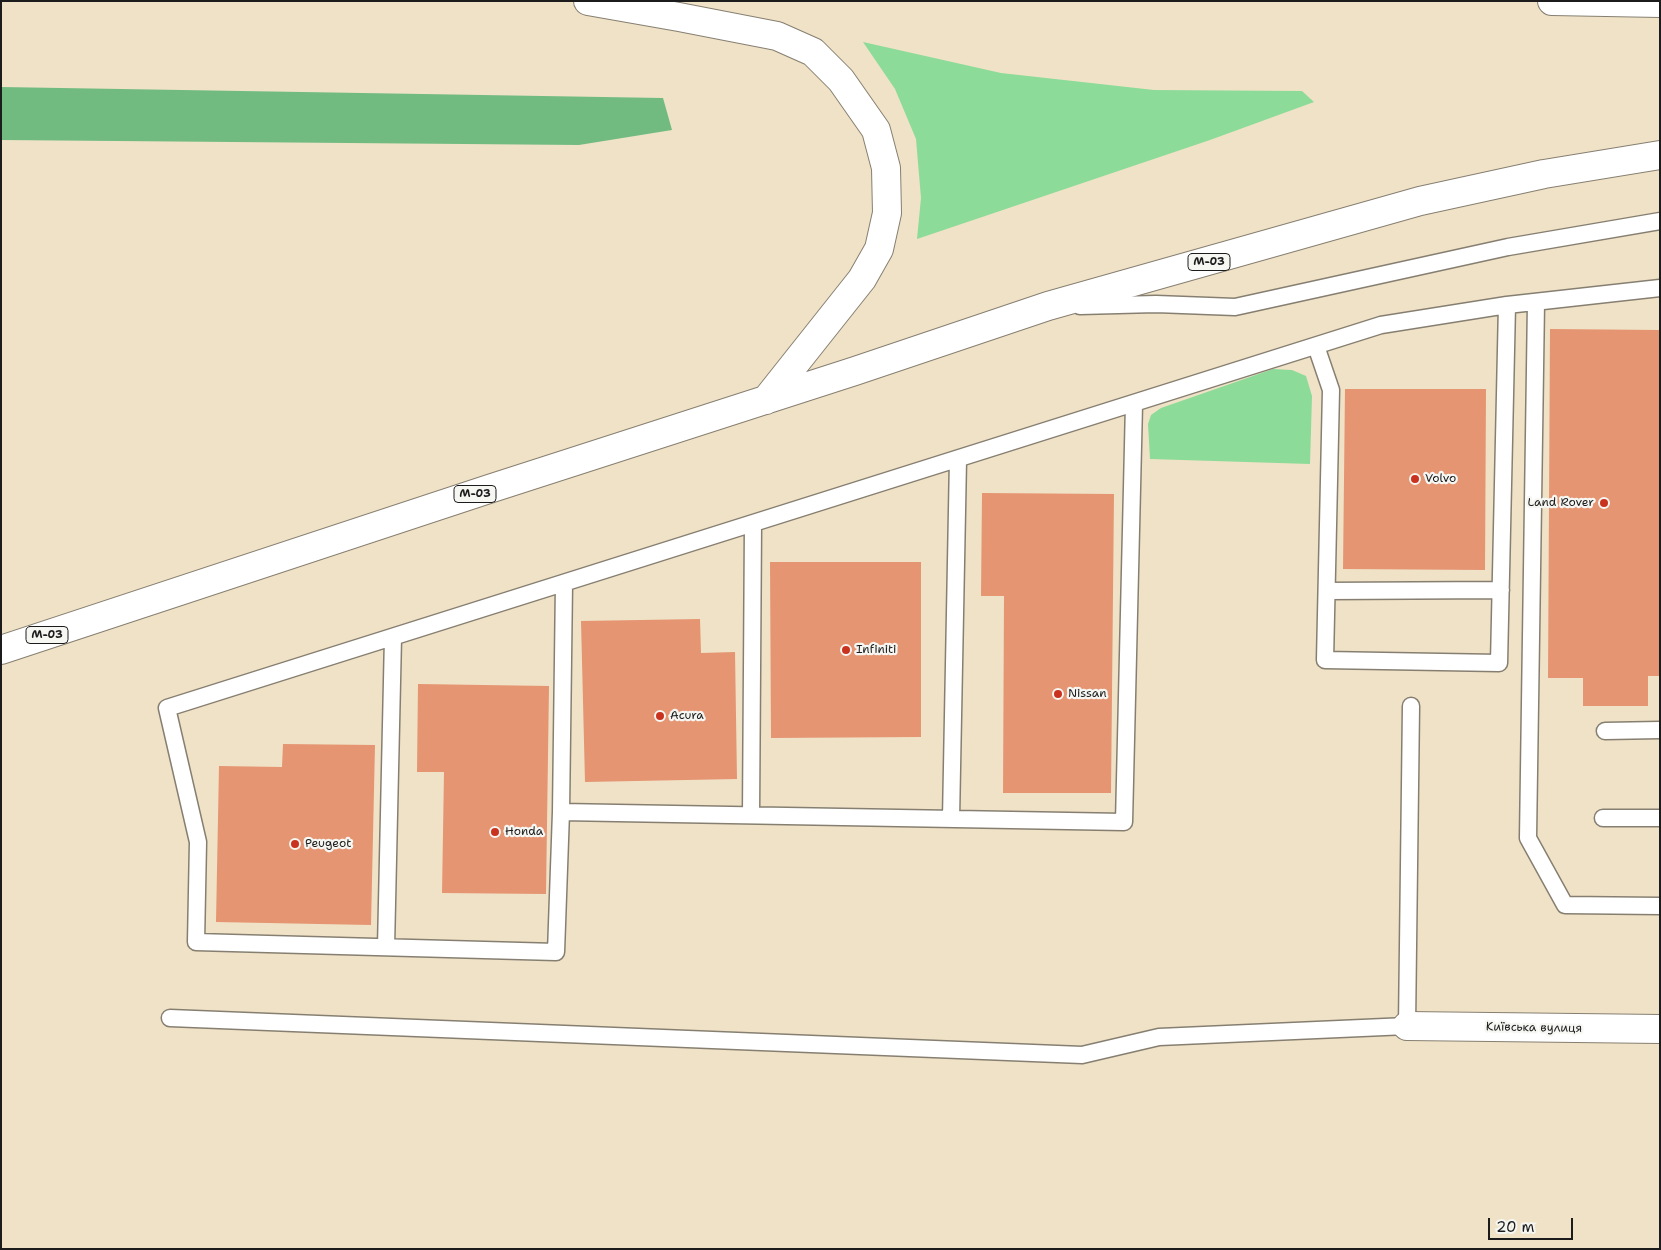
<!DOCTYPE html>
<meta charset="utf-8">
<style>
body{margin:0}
#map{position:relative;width:1661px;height:1250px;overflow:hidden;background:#f0e2c6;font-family:"Shantell Sans",sans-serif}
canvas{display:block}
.frame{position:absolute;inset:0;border:2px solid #1c1c1c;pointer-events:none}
.scale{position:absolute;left:1488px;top:1218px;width:85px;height:22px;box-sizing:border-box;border:2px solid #1c1c1c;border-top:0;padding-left:6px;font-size:15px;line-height:18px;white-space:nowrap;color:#1c1c1c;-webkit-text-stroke:4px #f6f6f2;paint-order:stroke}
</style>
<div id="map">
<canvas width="1661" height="1250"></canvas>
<div class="frame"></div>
<div class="scale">20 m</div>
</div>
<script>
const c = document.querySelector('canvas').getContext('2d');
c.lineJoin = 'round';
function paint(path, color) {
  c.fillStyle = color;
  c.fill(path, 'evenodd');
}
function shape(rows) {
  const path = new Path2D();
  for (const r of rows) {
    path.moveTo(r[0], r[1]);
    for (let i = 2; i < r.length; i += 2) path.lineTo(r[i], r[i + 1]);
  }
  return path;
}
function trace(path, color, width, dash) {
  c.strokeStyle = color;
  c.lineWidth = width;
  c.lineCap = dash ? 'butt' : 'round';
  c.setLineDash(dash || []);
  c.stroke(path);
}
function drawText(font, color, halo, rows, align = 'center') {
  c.font = font + ' "Shantell Sans",sans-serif';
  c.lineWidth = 4.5;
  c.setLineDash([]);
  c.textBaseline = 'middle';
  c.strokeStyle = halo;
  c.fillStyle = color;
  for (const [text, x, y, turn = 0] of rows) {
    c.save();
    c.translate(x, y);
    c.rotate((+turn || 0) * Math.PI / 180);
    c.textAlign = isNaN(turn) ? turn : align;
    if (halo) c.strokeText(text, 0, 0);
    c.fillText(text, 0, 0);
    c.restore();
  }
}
paint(shape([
 [863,42,1001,73,1154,90,1302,91,1314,102,1210,140,917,239,921,198,916,139,895,89],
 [1273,369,1292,370,1306,376,1312,396,1310,464,1150,459,1148,424,1151,415,1161,408]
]), '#8cdb99');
paint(shape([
 [1,87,663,98,672,130,579,145,1,140]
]), '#71bb81');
paint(shape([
 [1550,329,1660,330,1660,676,1648,676,1648,706,1583,706,1583,678,1548,678],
 [1345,389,1486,389,1485,570,1343,569],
 [982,493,1114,494,1111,793,1003,793,1004,596,981,596],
 [770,562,921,562,921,737,771,738],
 [700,619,701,653,735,652,737,779,585,782,581,621],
 [418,684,549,686,546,894,442,893,444,772,417,772],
 [283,744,375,745,371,925,216,922,219,766,282,767]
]), '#e59572');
const lane = shape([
 [1536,302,1528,838,1565,905,1660,906],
 [1080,306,1156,304,1235,307,1508,247,1660,221],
 [1316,346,1331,390,1325,660,1499,663,1507,305],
 [564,583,561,812,556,952,196,942,198,842,167,708,1381,325,1507,305,1660,288],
 [1327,591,1501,590],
 [1605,731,1660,730],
 [561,812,1124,822,1134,404],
 [751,815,753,524],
 [1603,818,1660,818],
 [951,819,958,459],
 [386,947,393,637],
 [170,1018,1082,1055,1159,1037,1407,1026,1411,706]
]);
const street = shape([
 [1407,1026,1660,1029]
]);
const highway = shape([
 [588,1,679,17,777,36,813,52,841,80,876,130,886,168,887,213,879,249,862,279,766,400],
 [1552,1,1660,3],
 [1,650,489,489,855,371,1048,306,1420,201,1544,174,1660,155]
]);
trace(lane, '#867f71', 19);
trace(street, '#867f71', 30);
trace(highway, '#867f71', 30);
trace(lane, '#fff', 16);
trace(street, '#fff', 28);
trace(highway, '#fff', 28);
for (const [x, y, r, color] of [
 [1415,479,5,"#c8321e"],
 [1604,503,5,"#c8321e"],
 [846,650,5,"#c8321e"],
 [1058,694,5,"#c8321e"],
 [660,716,5,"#c8321e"],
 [495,832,5,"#c8321e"],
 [295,844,5,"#c8321e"]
]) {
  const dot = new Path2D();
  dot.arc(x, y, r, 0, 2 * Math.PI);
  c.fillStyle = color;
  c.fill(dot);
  trace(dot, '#f6f6f2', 2);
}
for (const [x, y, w] of [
 [1209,262,42],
 [475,494,42],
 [47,635,42]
]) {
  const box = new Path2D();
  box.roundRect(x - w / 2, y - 8.5, w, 17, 4);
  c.fillStyle = '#f6f6f2';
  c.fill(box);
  trace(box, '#1c1c1c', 1);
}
drawText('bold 11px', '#1c1c1c', null, [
 ["М-03",1209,262],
 ["М-03",475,494],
 ["М-03",47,635]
]);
drawText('12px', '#1c1c1c', '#f6f6f2', [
 ["Volvo",1425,479],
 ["Land Rover",1594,503,"right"],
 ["Infiniti",856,650],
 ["Nissan",1068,694],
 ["Acura",670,716],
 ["Honda",505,832],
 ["Peugeot",305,844]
], 'left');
drawText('12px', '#1c1c1c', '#f6f6f2', [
 ["Київська вулиця",1534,1028,1]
]);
</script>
